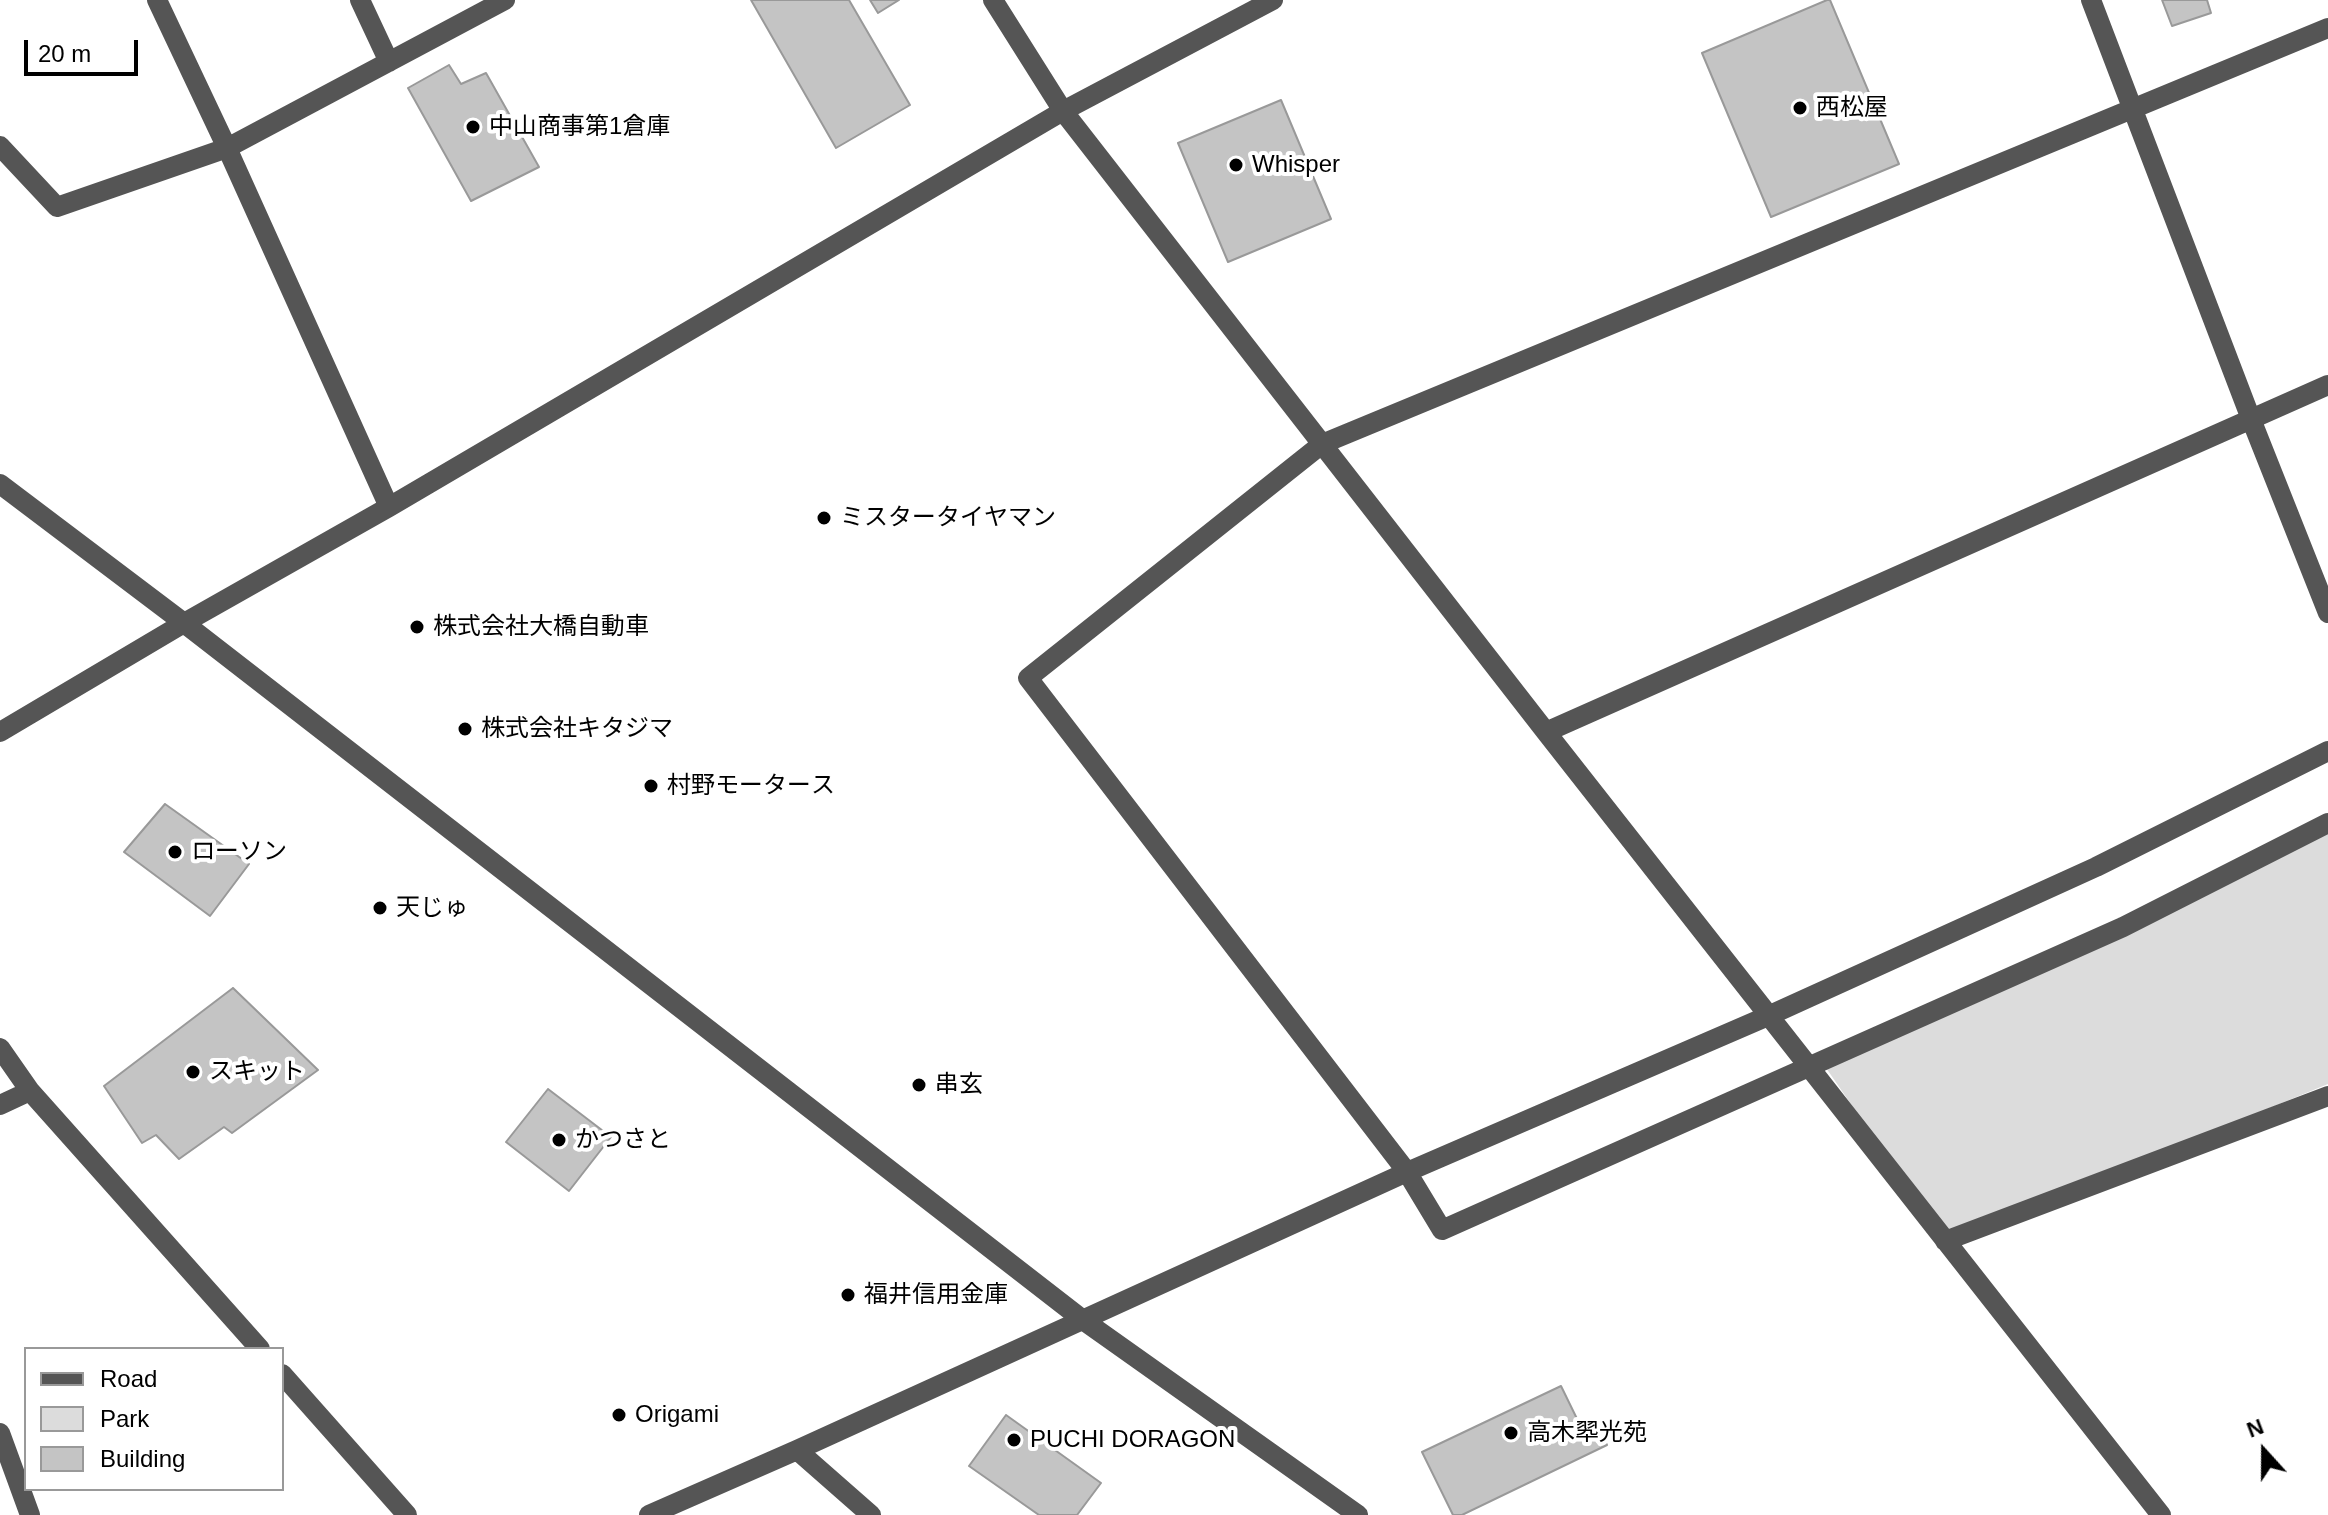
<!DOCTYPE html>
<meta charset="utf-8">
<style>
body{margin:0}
#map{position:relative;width:2328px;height:1515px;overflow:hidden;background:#fff;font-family:Helvetica,sans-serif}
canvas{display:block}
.legend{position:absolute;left:24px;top:1347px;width:260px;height:144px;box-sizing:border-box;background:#fff;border:2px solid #999;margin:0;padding:10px 14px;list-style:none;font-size:24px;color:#000}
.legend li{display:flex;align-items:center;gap:16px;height:40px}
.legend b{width:40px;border:2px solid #999}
.north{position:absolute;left:2224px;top:1411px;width:80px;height:80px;-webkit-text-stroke:6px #fff;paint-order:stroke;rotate:339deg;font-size:22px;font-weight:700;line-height:32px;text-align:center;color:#000}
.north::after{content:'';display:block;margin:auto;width:28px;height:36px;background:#000;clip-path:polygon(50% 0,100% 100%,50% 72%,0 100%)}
.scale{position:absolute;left:24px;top:40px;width:114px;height:36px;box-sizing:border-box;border:4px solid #000;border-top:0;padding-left:10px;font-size:24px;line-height:28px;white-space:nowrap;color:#000;-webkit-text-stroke:6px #fff;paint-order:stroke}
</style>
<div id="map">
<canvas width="2328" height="1515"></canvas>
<ul class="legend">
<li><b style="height:10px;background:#555"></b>Road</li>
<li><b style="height:22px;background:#dcdcdc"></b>Park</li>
<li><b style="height:22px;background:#c4c4c4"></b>Building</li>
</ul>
<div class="north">N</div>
<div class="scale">20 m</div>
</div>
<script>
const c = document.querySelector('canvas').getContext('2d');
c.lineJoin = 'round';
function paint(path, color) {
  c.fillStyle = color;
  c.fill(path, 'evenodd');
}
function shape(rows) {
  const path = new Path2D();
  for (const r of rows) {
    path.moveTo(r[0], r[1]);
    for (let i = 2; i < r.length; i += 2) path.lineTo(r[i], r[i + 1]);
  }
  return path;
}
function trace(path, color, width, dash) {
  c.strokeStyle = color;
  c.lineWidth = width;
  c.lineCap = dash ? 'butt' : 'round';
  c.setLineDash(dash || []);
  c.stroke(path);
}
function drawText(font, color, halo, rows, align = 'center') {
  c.font = font + ' Helvetica,"Noto Sans JP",sans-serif';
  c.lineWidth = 8;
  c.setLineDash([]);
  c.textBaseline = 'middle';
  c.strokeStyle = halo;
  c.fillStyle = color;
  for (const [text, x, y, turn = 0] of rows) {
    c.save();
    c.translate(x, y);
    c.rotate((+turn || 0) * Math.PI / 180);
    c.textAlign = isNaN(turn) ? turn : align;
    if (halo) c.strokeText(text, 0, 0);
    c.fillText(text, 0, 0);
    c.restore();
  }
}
paint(shape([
 [2328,829,2328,1084,1945,1241,1822,1062]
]), '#dcdcdc');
const building = shape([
 [751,0,849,0,910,105,836,148,751,0],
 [870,0,899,0,878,13,870,0],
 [1827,0,1830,0,1899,164,1771,217,1702,53,1827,0],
 [2162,0,2207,0,2211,13,2172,26,2162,0],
 [449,65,461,84,486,73,539,167,471,201,408,88,449,65],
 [1281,100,1331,219,1228,262,1178,143,1281,100],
 [165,804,249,864,210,916,124,852,165,804],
 [233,988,318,1070,232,1133,224,1127,179,1159,156,1135,142,1143,104,1086,233,988],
 [548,1089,611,1137,569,1191,506,1142,548,1089],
 [1561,1386,1581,1427,1595,1421,1607,1445,1462,1515,1453,1515,1422,1452,1561,1386],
 [1006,1415,1101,1483,1077,1515,1039,1515,969,1466,1006,1415]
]);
paint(building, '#c4c4c4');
trace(building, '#999', 2);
trace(shape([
 [157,0,227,148,389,507],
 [360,0,389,62],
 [993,0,1063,111,1546,732,2161,1515],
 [2091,0,2251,419,2328,613],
 [2328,28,1322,444,1028,678,1407,1172,1442,1230,2123,927,2328,823],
 [0,146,57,207,227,148,505,0],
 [0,484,184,623,1083,1320,1358,1515],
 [0,732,184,623,389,507,1063,111,1273,0],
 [1546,732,2328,385],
 [0,1048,30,1091,260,1349],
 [0,1105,30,1091],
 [1945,1241,2328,1096],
 [282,1374,407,1515],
 [0,1433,30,1515],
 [797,1450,871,1515],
 [649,1515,797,1450,1407,1172,1768,1016,2096,867,2328,751]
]), '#555', 20);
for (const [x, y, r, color] of [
 [1800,108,8,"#000"],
 [473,127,8,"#000"],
 [1236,165,8,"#000"],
 [824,518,8,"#000"],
 [417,627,8,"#000"],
 [465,729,8,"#000"],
 [651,786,8,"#000"],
 [175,852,8,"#000"],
 [380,908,8,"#000"],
 [193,1072,8,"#000"],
 [919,1085,8,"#000"],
 [559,1140,8,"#000"],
 [848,1295,8,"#000"],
 [619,1415,8,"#000"],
 [1511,1433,8,"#000"],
 [1014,1440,8,"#000"]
]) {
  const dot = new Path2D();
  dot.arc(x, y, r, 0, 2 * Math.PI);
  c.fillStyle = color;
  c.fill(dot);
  trace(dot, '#fff', 3);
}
drawText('24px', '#000', '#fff', [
 ["西松屋",1816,108],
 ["中山商事第1倉庫",489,127],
 ["Whisper",1252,165],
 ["ミスタータイヤマン",840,518],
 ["株式会社大橋自動車",433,627],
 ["株式会社キタジマ",481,729],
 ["村野モータース",667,786],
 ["ローソン",191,852],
 ["天じゅ",396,908],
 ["スキット",209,1072],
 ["串玄",935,1085],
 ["かつさと",575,1140],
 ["福井信用金庫",864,1295],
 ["Origami",635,1415],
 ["高木翆光苑",1527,1433],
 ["PUCHI DORAGON",1030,1440]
], 'left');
</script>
